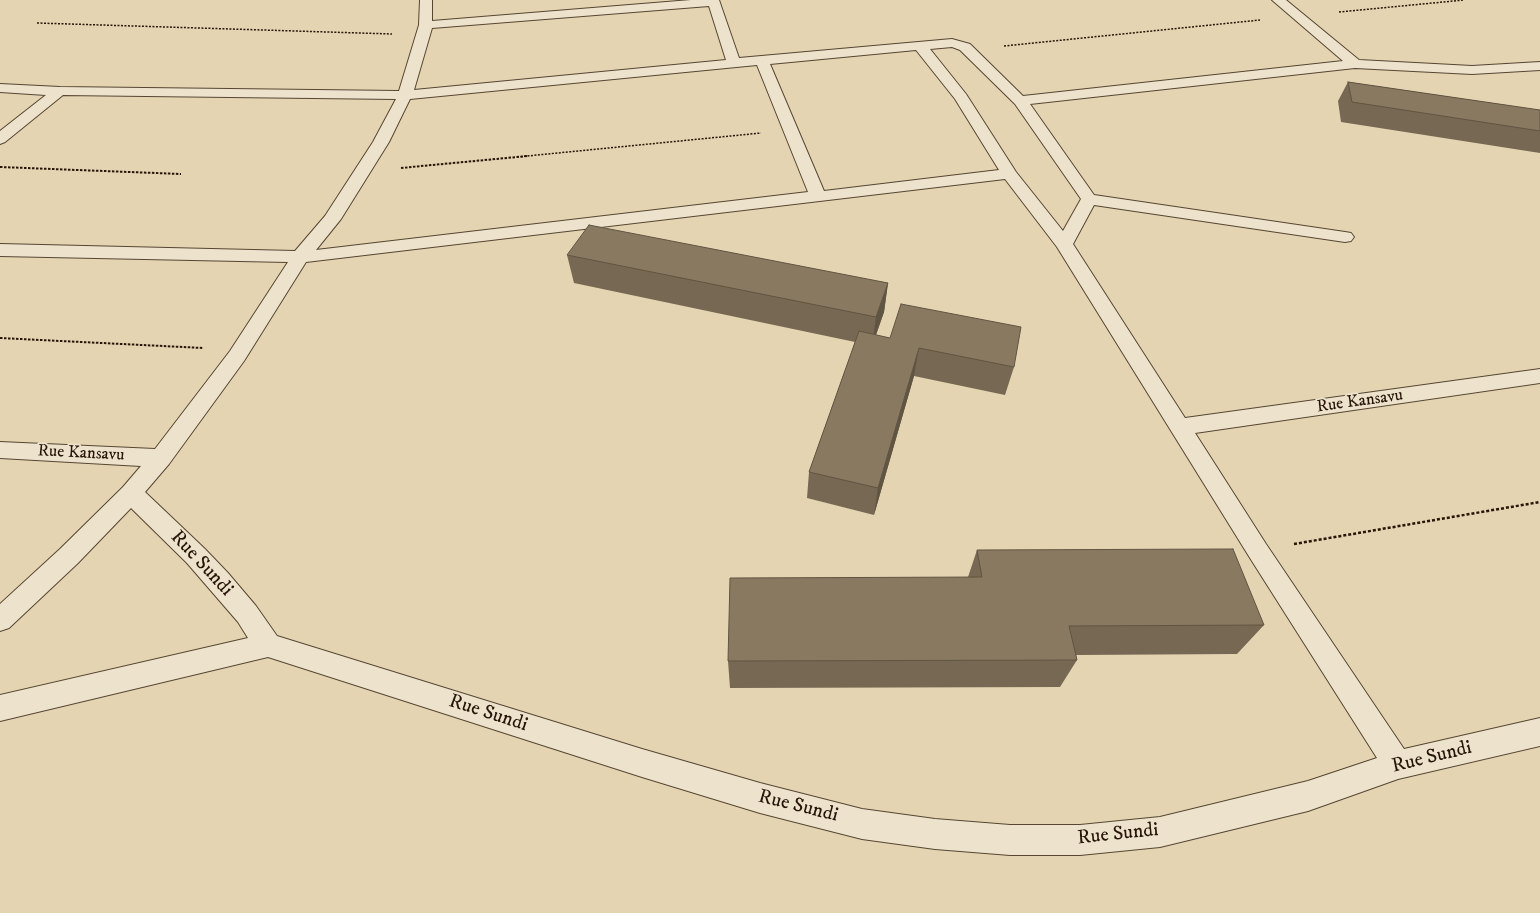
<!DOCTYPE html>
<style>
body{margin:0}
canvas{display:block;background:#e4d4b2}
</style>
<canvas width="1540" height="913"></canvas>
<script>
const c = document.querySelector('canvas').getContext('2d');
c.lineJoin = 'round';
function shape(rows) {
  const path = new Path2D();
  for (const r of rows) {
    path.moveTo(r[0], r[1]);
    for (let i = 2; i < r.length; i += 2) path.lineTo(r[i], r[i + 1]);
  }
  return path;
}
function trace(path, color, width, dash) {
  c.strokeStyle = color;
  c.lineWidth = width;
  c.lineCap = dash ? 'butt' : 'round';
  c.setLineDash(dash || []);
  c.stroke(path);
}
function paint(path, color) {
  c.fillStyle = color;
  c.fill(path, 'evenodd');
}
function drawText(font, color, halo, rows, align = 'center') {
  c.font = font + ' "IM FELL DW Pica",serif';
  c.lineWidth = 3.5;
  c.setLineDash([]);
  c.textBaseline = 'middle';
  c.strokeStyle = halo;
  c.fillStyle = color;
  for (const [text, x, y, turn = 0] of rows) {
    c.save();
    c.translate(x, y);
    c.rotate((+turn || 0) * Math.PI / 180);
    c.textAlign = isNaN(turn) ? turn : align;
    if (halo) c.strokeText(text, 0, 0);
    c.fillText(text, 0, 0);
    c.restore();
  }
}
const street = shape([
 [420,0,432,0,432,21,691,0,719,0,739,58,952,39,970,44,1023,96,1343,61,1272,0,1286,0,1359,60,1472,66,1540,62,1540,70,1472,74,1355,68,1030,104,1094,195,1345,232,1351,233,1354,237,1351,241,1345,242,1094,205,1073,244,1185,418,1540,369,1540,383,1195,433,1266,544,1404,749,1540,718,1540,746,1398,779,1308,811,1160,847,1080,855,1010,855,935,849,862,839,760,813,642,777,268,657,0,721,0,695,248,638,238,622,187,563,131,508,78,563,9,628,0,631,0,604,60,549,123,487,141,466,0,458,0,442,155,449,230,351,288,262,0,256,0,244,295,251,325,216,373,142,396,99,63,95,5,142,0,144,0,131,46,95,0,92,0,84,60,87,399,91,419,25,420,0],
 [709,6,726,60,414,90,432,28,709,6],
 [952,47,960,50,1015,104,1081,199,1063,231,1016,172,966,94,930,49,952,47],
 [916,50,955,99,999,170,824,191,770,64,916,50],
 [757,65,808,192,316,250,341,219,389,142,410,99,757,65],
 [1005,179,1057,247,1250,558,1377,758,1308,781,1160,817,1080,825,1010,825,935,819,862,809,760,783,642,749,277,636,256,606,228,573,205,549,145,492,169,464,244,361,306,262,1005,179]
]);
trace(street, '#564632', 2);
trace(shape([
 [1339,12,1464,0],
 [37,23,392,34],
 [1004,46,1260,20],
 [517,157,761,133]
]), '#271608', 1.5, [2, 1.5]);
trace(shape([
 [0,167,181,174],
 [401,168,527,156],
 [0,338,203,348]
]), '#271608', 2, [2.5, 1.5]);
trace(shape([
 [1294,544,1540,502]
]), '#271608', 2.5, [3, 2]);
paint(street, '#ede3cd');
paint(shape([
 [1348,82,1540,110,1540,153,1341,122,1338,101],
 [567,255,888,283,884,312,876,335,1014,367,1005,395,914,376,874,515,807,498,809,472,855,342,574,283],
 [977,550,1264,625,1237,654,1076,655,1077,660,1060,687,730,688,728,661,968,577]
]), '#766853');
paint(shape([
 [888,283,884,312,872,346,876,317],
 [919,348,914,376,874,515,878,488]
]), '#605543');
const building = shape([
 [1348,82,1540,110,1540,131,1352,102,1348,82],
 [589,225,888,283,876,317,567,255,589,225],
 [901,304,1021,327,1014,367,919,348,878,488,809,472,859,331,890,338,901,304],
 [1233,549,1264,625,1069,626,1077,660,728,661,730,578,982,577,977,550,1233,549]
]);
paint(building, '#897960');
trace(building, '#605543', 1);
drawText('17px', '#271608', '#ede3cd', [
 ["Rue Kansavu",1360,402,-8],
 ["Rue Kansavu",81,454,3]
]);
drawText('20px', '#271608', '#ede3cd', [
 ["Rue Sundi",201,564,47],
 ["Rue Sundi",488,714,18],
 ["Rue Sundi",1432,758,-14],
 ["Rue Sundi",798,807,14],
 ["Rue Sundi",1118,835,-6]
]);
</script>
